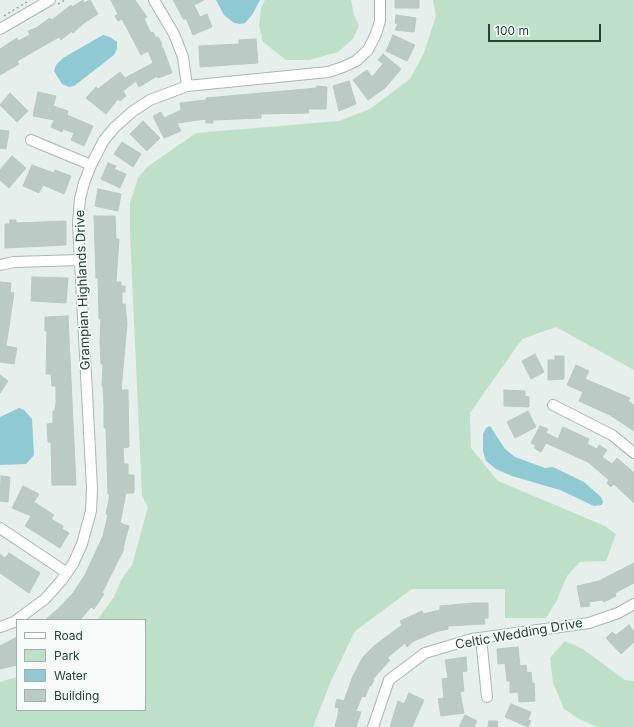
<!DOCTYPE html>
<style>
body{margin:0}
#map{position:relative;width:634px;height:727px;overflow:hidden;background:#e6efeb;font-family:Inter,sans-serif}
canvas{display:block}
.legend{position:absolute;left:16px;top:619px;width:130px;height:92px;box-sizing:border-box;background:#f7fbf9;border:1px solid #a3b1ad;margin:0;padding:5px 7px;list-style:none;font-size:12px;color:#24423a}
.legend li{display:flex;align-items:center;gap:8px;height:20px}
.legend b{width:20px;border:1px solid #a3b1ad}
.scale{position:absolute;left:488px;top:24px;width:113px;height:18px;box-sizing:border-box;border:2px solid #24423a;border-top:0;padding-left:5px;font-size:12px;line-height:14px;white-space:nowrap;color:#24423a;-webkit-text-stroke:3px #f7fbf9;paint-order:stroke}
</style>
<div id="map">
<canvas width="634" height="727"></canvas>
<ul class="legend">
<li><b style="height:5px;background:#fff"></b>Road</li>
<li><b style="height:11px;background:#bfe0c8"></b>Park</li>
<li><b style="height:11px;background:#8ec9d4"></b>Water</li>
<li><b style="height:11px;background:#bbcac4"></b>Building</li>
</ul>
<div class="scale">100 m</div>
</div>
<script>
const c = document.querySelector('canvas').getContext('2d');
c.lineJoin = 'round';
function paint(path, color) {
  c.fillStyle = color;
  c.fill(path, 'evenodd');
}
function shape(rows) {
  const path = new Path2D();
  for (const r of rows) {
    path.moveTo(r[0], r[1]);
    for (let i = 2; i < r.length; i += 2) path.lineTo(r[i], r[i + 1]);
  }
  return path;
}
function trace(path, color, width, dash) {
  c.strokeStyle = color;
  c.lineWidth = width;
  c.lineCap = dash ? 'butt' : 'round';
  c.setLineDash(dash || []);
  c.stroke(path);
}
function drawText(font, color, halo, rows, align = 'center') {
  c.font = font + ' Inter,sans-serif';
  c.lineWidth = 3.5;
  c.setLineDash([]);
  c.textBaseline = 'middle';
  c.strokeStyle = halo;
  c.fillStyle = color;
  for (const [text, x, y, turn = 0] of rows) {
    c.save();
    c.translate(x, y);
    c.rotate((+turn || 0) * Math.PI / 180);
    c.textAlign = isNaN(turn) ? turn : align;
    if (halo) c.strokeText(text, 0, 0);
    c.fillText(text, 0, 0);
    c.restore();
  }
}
paint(shape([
 [265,0,351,0,354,15,359,26,353,39,338,52,309,60,286,60,263,42,259,26,261,8],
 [433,0,634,0,634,370,556,327,522,339,470,413,471,448,498,481,605,526,616,534,606,561,580,562,567,576,556,602,546,618,505,618,505,589,412,589,355,631,331,681,313,727,0,727,0,682,17,677,17,710,145,710,145,620,97,620,114,597,121,580,132,565,148,507,142,496,130,234,130,203,138,178,147,167,196,133,339,121,370,109,410,79,424,53,436,16],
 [565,641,583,649,625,680,634,681,634,727,598,727,579,719,564,709,553,683,550,658]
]), '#bfe0c8');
paint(shape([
 [216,0,260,0,252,15,245,23,240,24,234,23,224,15],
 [103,35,110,37,117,42,117,49,114,55,74,86,69,87,62,84,54,71,56,65,63,58],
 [19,408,24,410,32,419,34,455,26,464,0,465,0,417],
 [490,426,505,449,515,457,545,468,553,467,584,482,601,497,603,502,602,505,594,506,560,490,512,476,496,469,486,461,483,451,483,434,486,428]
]), '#8ec9d4');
const building = shape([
 [83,0,84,3,90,0,98,14,84,23,73,33,72,31,61,40,59,37,17,61,19,64,0,75,0,49,17,38,18,41,30,35,28,31,36,28,50,18,52,20,71,5,72,7,83,0],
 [111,0,135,0,147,17,144,19,151,33,153,32,156,38,158,37,161,42,162,47,160,48,163,48,172,73,158,78,157,76,139,87,136,81,123,91,126,96,120,101,118,99,106,114,86,98,96,87,98,89,120,72,125,78,153,63,148,51,141,55,122,19,118,21,115,16,118,14,111,0],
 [173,0,204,0,194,5,200,17,207,14,212,27,193,35,186,18,184,20,173,0],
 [395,0,419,0,419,8,395,8,395,0],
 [396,15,416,18,414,32,395,30,398,24,395,23,396,15],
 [393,35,415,45,407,61,386,51,393,35],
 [256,39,258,63,200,67,199,46,239,44,239,40,256,39],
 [383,54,401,69,385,88,368,100,353,80,367,70,372,77,383,64,378,60,383,54],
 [349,81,356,104,339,111,333,86,349,81],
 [317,86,327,87,326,109,308,109,309,113,261,114,261,118,213,120,213,123,206,123,206,119,177,123,181,131,164,138,153,116,161,112,164,118,181,110,180,103,206,100,206,98,317,88,317,86],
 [38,92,56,96,53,106,68,111,67,115,93,126,84,146,71,140,74,133,63,129,62,132,51,127,54,120,33,116,38,92],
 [10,93,28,111,17,122,0,105,10,93],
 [143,121,160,138,147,151,130,134,143,121],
 [0,130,9,131,6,149,0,148,0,130],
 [122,142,141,154,133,167,114,154,122,142],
 [12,156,26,168,9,188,0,180,0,170,12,156],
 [108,163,116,166,114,169,126,174,120,188,101,179,108,163],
 [32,165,54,173,55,170,71,176,64,194,43,185,39,193,23,186,32,165],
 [98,189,121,194,118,211,95,206,98,189],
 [94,216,115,216,116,239,119,239,116,282,121,282,121,286,125,286,125,292,122,292,122,304,125,304,127,324,121,390,128,390,129,447,123,448,124,464,128,464,128,475,134,475,134,493,126,493,120,523,129,526,123,548,124,549,102,593,104,594,94,609,91,607,80,620,45,620,58,609,73,593,85,575,103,536,108,515,106,514,110,494,108,494,106,428,104,428,104,405,103,386,102,386,103,364,101,364,100,342,101,319,99,319,98,278,96,278,94,216],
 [10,220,16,220,16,223,66,221,66,245,5,248,5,224,10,224,10,220],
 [32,277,68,278,66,303,31,301,32,277],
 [0,282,11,283,10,292,14,293,6,346,17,348,14,364,0,362,0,282],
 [68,316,76,485,52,485,51,442,48,442,47,424,53,423,53,411,55,411,56,402,56,386,52,386,51,374,46,374,47,331,45,331,45,317,68,316],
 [535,354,544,372,531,379,522,361,535,354],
 [555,356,564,356,564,379,548,380,548,360,555,360,555,356],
 [576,365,589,371,585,379,630,398,628,401,634,405,634,431,610,415,579,401,583,392,567,385,576,365],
 [0,375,8,381,0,393,0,375],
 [504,390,525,391,525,396,529,397,529,407,504,406,504,390],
 [528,411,536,427,515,438,507,422,528,411],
 [540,426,548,429,546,433,558,439,563,427,589,439,587,444,597,449,599,445,607,450,602,457,612,464,617,458,634,473,634,503,614,484,611,487,607,483,609,480,588,462,546,443,541,452,534,448,536,445,531,443,540,426],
 [1,476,10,477,8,502,0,501,1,476],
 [23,486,39,494,34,502,54,515,51,519,63,526,62,529,69,533,60,548,25,526,31,516,12,508,23,486],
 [9,553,40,573,29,593,0,573,0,554,5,558,9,553],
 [634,563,634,583,615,593,616,596,604,602,602,600,589,602,590,606,581,607,577,586,599,581,634,563],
 [473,603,488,603,488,618,484,618,485,624,448,626,448,629,435,632,414,641,407,647,405,643,387,658,390,660,373,679,374,680,371,686,370,685,365,697,362,696,356,711,361,712,356,727,335,727,338,715,339,708,335,707,337,699,344,701,353,676,363,657,374,646,402,625,400,621,422,611,423,614,440,610,440,606,473,603],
 [629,625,634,632,634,642,621,654,606,638,612,632,616,635,629,625],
 [17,637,17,665,0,669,0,646,17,637],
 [518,647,520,666,526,665,527,673,531,672,532,683,534,683,535,701,519,702,518,692,510,693,510,681,507,681,505,663,498,664,497,649,518,647],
 [466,657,467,671,462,672,464,691,460,692,464,713,441,716,438,699,444,698,442,679,448,678,445,660,466,657],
 [409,693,424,700,412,727,390,727,398,701,404,704,409,693],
 [511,704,531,712,528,720,531,721,528,727,505,717,511,704],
 [465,715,477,721,474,727,459,727,465,715],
 [489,721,498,721,497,727,488,727,489,721]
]);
paint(building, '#bbcac4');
trace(building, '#b8c9c2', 1);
const minor = shape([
 [154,0,174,34,183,57,187,86],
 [0,29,50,0],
 [31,140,91,165],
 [0,265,14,262,80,260],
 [553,405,612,435,634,453],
 [0,528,67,573],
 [0,627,14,622,45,599,61,581,73,564,82,544,91,511,92,488,78,223,80,199,84,183,91,165,104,140,115,127,133,111,150,100,187,86,328,72,343,67,356,61,368,50,376,34,380,21,380,0],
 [481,638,487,697],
 [373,727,389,680,425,653,472,639,589,623,618,613,634,604]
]);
trace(minor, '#a8b8b2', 12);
trace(shape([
 [58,4,65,0],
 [4,16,30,0]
]), '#86b3a5', 1.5, [2, 3]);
trace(minor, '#fff', 10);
drawText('13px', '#24423a', '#f7fbf9', [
 ["Grampian Highlands Drive",83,290,-92],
 ["Celtic Wedding Drive",519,634,-10]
]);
</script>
